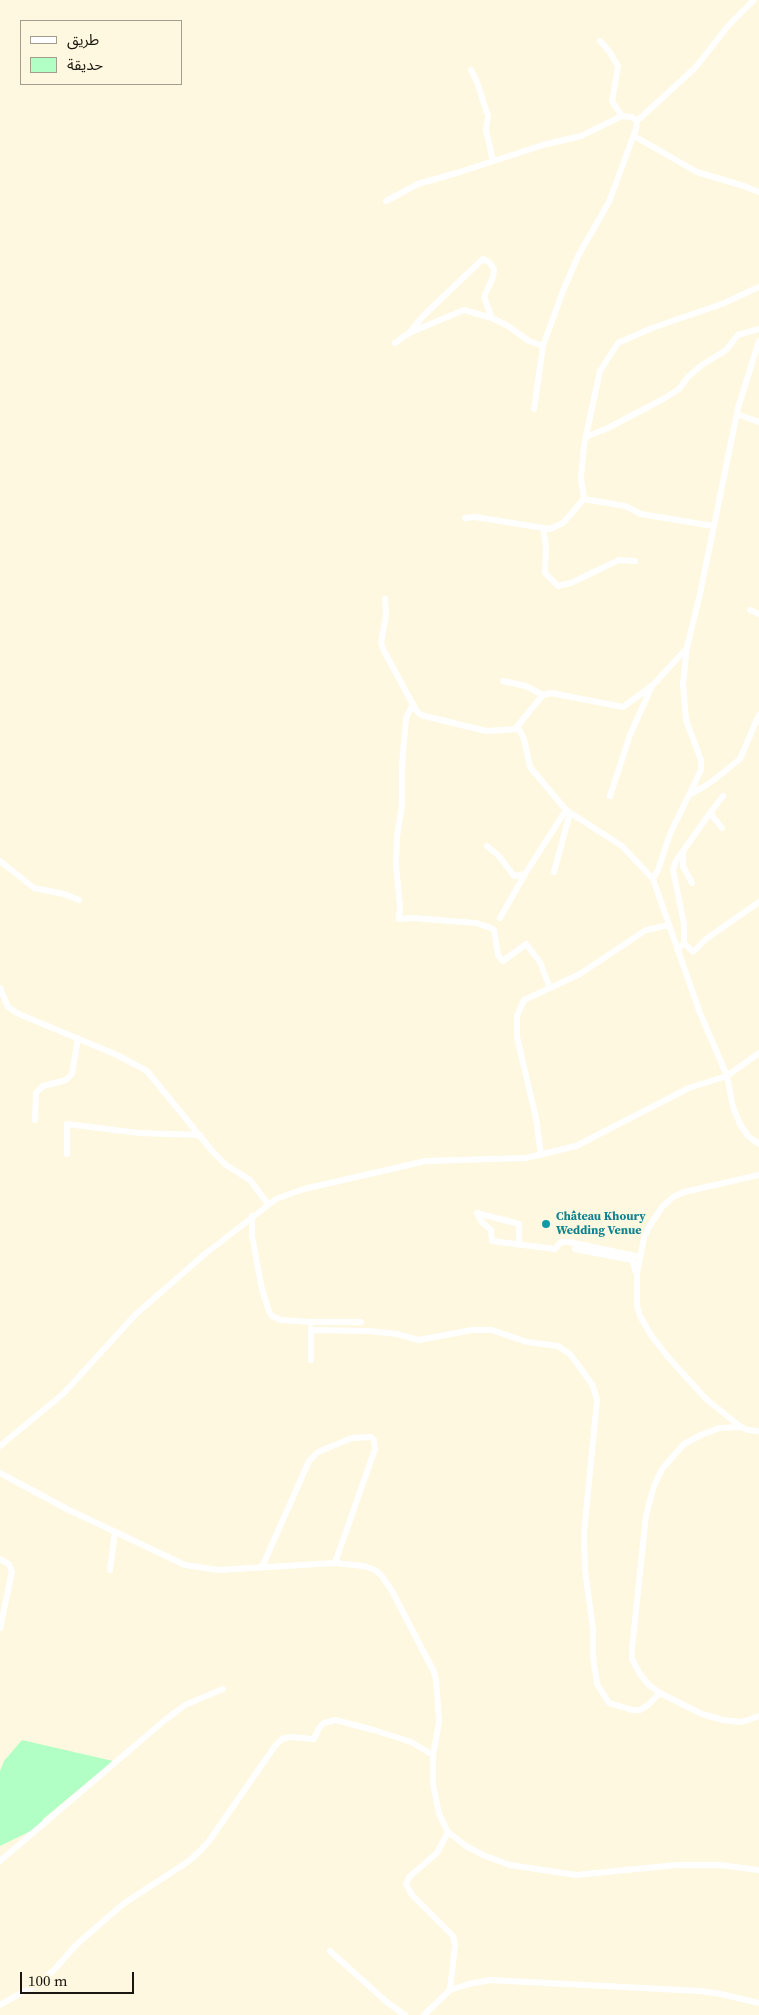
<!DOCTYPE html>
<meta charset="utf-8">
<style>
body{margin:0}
#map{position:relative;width:759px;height:2015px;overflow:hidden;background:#fef8e0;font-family:"Source Serif 4","Noto Sans Arabic",serif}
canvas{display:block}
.legend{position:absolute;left:20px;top:20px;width:162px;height:65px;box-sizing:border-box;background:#fef8e0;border:1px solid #a29e8c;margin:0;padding:6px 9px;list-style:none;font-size:15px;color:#19170f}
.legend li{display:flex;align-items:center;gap:10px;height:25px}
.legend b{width:25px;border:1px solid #a29e8c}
.scale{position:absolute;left:20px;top:1972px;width:114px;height:22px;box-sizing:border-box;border:2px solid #19170f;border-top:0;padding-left:6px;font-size:15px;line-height:18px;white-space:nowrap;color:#19170f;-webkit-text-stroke:4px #fef8e0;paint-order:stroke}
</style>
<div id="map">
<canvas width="759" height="2015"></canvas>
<ul class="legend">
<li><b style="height:6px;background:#fff"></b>طريق</li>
<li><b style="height:14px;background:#b1ffc4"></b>حديقة</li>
</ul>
<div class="scale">100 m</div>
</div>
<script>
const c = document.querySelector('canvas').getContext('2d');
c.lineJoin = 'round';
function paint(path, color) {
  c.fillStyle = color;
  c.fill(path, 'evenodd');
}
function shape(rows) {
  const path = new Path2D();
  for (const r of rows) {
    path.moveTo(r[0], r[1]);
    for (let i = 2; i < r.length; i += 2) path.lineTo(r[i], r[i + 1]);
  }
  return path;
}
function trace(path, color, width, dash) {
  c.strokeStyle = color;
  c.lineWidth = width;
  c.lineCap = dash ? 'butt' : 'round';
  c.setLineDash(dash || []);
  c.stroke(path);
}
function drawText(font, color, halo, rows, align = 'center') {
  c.font = font + ' "Source Serif 4",serif';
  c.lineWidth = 4;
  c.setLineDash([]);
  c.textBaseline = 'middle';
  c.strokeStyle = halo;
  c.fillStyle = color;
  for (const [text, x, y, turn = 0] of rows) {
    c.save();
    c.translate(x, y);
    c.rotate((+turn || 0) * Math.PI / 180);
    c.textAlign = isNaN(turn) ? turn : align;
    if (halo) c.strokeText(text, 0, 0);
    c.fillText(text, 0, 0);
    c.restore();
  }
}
paint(shape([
 [22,1740,113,1761,43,1819,41,1826,0,1846,0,1771,4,1761]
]), '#b1ffc4');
trace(shape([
 [600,41,609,51,618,66,612,101,622,116],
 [471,70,477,82,488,116,486,130,493,160],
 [634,136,697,172,744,186,759,192],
 [386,201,418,184,460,172,543,145,581,136,622,116,632,117,637,121],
 [492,318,464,310,409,333,424,315,483,259,489,262,494,269,493,277,484,297,492,318,508,326,529,341,543,346],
 [759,341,738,408,700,594,687,647,683,684,686,720,701,760,701,770,670,834,658,870,653,879,700,1013,727,1076,733,1107,740,1124,748,1136,759,1144],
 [395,343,409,333],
 [534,409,543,346,563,291,578,256,609,202,636,129,637,121,695,68,728,26,754,0],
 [737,414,759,422],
 [586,437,608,428,665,398,679,389,688,377,702,365,726,350,738,335,759,329],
 [465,518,475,517,550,529,563,523,584,499],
 [713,526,641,514,625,506,584,499,581,478,584,445,600,371,618,343,652,328,722,304,759,287],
 [543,528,546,546,545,573,558,586,571,583,619,560,635,561],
 [385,599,386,615,381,643,383,649,416,710,421,715,486,731,519,729,524,739,530,767,566,810,622,846,653,879],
 [750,610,759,614],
 [503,681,526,686,543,695],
 [413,704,406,718,402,766,402,806,397,836,396,865,400,906,399,919,413,918,462,922,476,923,491,928,494,930,498,955,503,961,526,944,540,962,550,988],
 [515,729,543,695,551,693,623,707,653,685,687,648],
 [689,795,710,783,740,759,759,715],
 [610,796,630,735,652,686],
 [710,813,723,796],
 [487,846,499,856,514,876,525,874],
 [683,852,683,866,692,883],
 [0,861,34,888,64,894,79,900],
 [554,872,570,813],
 [500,918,525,874,566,810],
 [684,943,693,952,706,939,759,902],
 [677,950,684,943,684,924,673,870,676,861,710,813,722,828],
 [0,988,8,1007,19,1014,117,1055,147,1071,213,1152,226,1165,250,1180,268,1204],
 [35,1120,36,1093,43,1086,66,1080,72,1074,78,1038],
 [67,1154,67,1124,139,1133,200,1135],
 [541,1155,536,1118,517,1037,517,1016,524,1000,580,974,646,930,669,925],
 [252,1216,252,1236,262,1289,269,1311,272,1316,281,1320,310,1322,361,1322],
 [519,1243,519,1224,477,1213,481,1221,491,1230,492,1241,555,1249,561,1242,569,1242,640,1257],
 [575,1249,632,1260,636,1272],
 [311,1328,311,1360],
 [311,1330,368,1331,397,1334,419,1340,472,1330,492,1330,527,1342,558,1346,570,1354,592,1384,597,1400,584,1533,585,1570,593,1629,593,1657,597,1684,609,1703,632,1710,640,1710,648,1705,660,1693],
 [741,1427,706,1399,668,1357,651,1335,640,1316,637,1306,637,1273,644,1238,649,1227,662,1207,673,1197,684,1192,759,1175],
 [759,1431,748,1430,741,1427,719,1428,701,1435,684,1444,662,1469,654,1486,646,1515,632,1649,632,1659,640,1674,649,1685,660,1693,702,1714,723,1720,742,1722,759,1716],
 [0,1446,63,1394,136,1314,205,1254,276,1199,304,1189,426,1161,526,1158,576,1146,689,1088,727,1076,759,1053],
 [0,1473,67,1509,185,1565,218,1570,335,1563,364,1566,375,1570,382,1576,392,1591,434,1672,436,1679,439,1722,433,1755,433,1783,439,1814,448,1832,466,1846,483,1855,510,1865,576,1875,677,1865,719,1865,759,1870],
 [0,1559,9,1564,12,1572,0,1628],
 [262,1567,309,1461,318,1452,352,1438,371,1437,374,1440,375,1449,335,1563],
 [110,1570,115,1532],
 [448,1832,437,1853,409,1877,406,1884,412,1895,453,1936,455,1945,450,1990],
 [0,1861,165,1720,185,1705,223,1689],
 [330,1951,388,2003,405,2015],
 [0,2005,39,1983,54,1970,76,1945,123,1904,189,1861,200,1851,209,1841,275,1746,282,1739,290,1737,314,1739,319,1728,324,1723,335,1720,374,1730,411,1742,433,1755],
 [424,2015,450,1990,469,1984,490,1980,700,1991,721,1994,759,2003]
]), '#fff', 6);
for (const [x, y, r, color] of [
 [546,1224,5,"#0f9aa8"]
]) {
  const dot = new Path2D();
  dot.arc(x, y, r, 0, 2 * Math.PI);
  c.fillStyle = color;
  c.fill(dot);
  trace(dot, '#fef8e0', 2);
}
drawText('bold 12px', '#0d838f', '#fef8e0', [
 ["Château Khoury",556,1217],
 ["Wedding Venue",556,1231]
], 'left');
</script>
